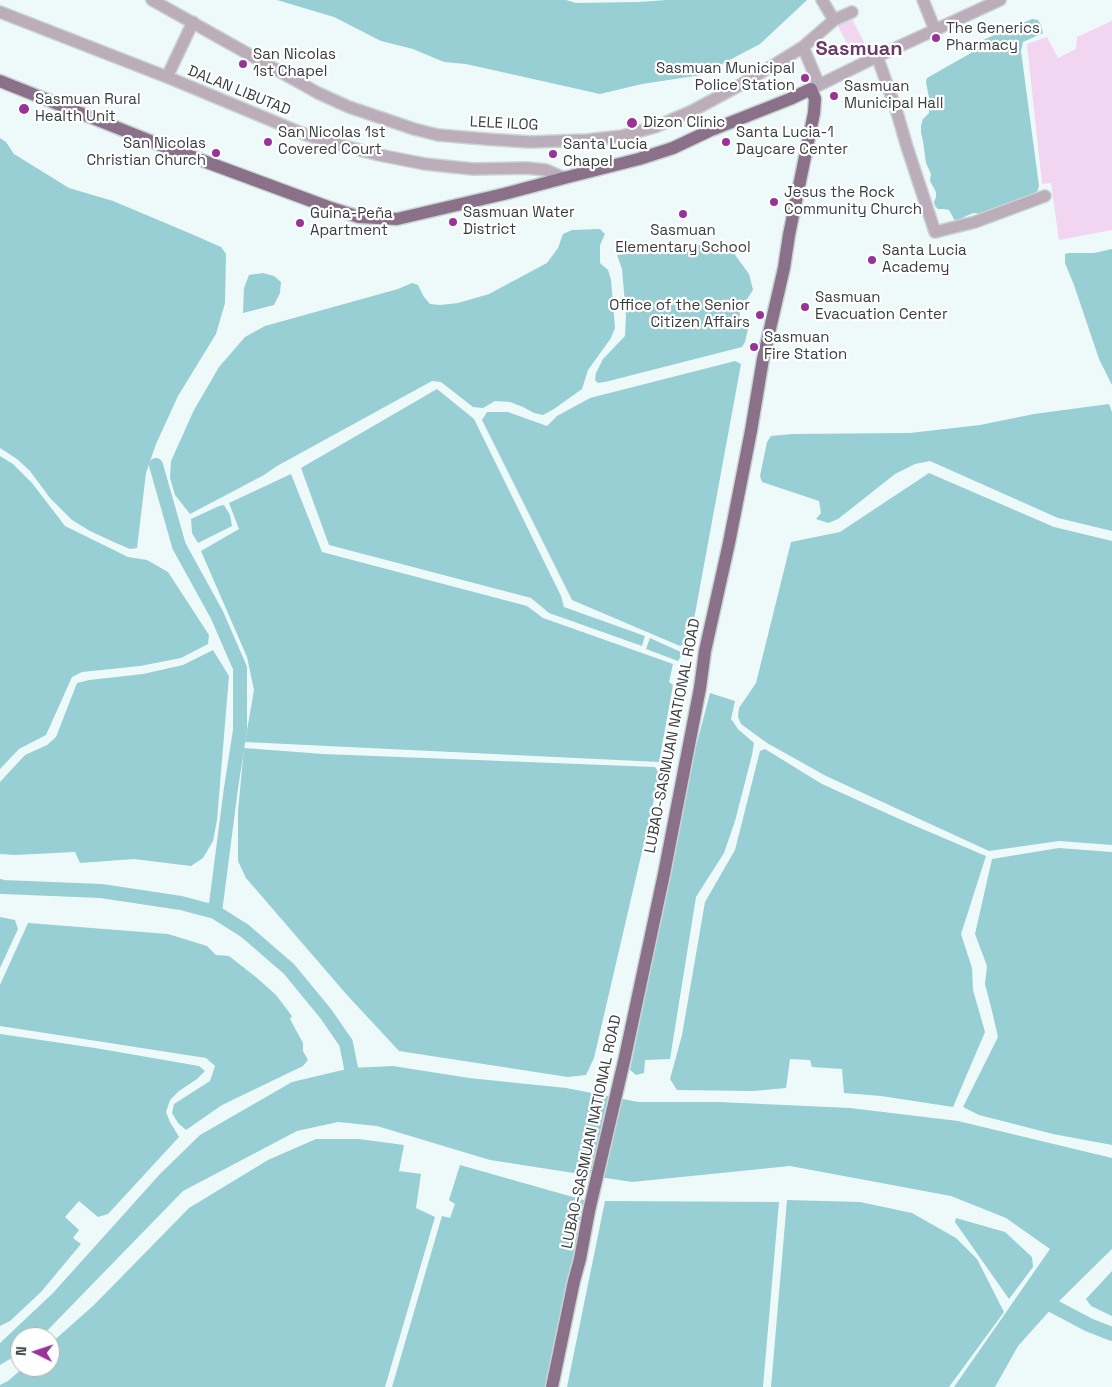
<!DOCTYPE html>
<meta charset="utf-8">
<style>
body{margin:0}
#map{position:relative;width:1112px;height:1387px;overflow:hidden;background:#eef9fa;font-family:"Space Grotesk",sans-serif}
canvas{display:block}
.north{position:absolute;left:10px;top:1327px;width:50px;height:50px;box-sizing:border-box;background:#fff;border:1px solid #b0b2b2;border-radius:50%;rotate:274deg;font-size:14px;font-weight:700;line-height:20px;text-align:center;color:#393e3e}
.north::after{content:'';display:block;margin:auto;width:18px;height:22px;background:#983398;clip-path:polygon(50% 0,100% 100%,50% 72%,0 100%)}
</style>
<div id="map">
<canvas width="1112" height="1387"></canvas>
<div class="north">N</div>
</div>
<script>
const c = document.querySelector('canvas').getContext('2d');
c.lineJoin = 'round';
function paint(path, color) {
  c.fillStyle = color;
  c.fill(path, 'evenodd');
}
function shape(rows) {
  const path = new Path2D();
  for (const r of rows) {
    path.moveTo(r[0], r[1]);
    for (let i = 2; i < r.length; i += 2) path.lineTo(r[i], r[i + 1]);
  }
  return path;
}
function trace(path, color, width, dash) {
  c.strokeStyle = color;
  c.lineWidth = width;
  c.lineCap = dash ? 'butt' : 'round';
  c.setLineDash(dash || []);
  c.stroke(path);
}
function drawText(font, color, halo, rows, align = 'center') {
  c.font = font + ' "Space Grotesk",sans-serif';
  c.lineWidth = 4.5;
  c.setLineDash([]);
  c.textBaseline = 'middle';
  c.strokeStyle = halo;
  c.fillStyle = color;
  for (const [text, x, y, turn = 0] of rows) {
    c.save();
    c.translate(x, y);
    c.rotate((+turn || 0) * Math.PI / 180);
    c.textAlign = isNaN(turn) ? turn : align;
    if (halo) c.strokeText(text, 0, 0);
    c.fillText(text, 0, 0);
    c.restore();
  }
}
paint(shape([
 [851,17,868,50,854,57,837,24],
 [1112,21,1112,230,1059,240,1051,183,1042,184,1027,44,1047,37,1058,58,1076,49,1077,37]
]), '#f2d5f0');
paint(shape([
 [277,0,566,0,576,3,639,2,667,0,807,0,760,44,701,75,642,84,600,94,466,64,444,62,413,49,381,41,334,17],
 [1032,19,1038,20,1041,25,1043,33,1023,42,1021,51,1039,186,1037,192,1032,196,981,214,973,213,964,217,960,220,955,221,949,210,944,209,938,209,935,206,934,202,936,197,936,192,930,181,931,174,926,163,923,141,921,133,921,126,923,119,929,113,930,103,926,82,927,78,971,53,978,42],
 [0,138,6,142,14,154,69,188,113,201,189,233,221,247,226,254,225,303,216,334,178,396,156,444,146,473,137,548,130,549,116,543,90,531,72,520,50,498,30,471,17,459,0,448],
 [600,229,605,234,600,245,600,263,608,270,611,280,615,328,611,338,588,370,582,389,554,409,543,415,534,413,523,407,510,402,495,401,483,408,473,407,441,382,432,381,277,466,264,475,190,514,175,495,170,478,171,461,194,410,219,367,245,337,265,326,398,289,412,283,418,285,424,297,430,304,440,305,458,303,489,294,547,263,558,248,563,234,572,230],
 [724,243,733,252,749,274,753,290,740,310,739,324,748,329,745,342,742,347,605,382,598,383,595,380,596,373,603,359,625,336,626,316,622,269,617,255,687,246],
 [1112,249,1112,385,1099,359,1074,285,1065,263,1065,254,1069,253,1094,253],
 [263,273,274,276,281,282,280,293,274,305,243,313,244,288,249,275],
 [735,361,741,364,690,641,680,646,572,600,482,420,487,412,508,412,547,426,557,416,590,398],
 [437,389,474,419,561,596,564,607,645,636,642,646,549,613,531,598,329,545,301,468],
 [1109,404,1112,412,1112,531,1058,518,930,461,915,464,895,474,838,519,828,523,816,519,821,513,819,501,762,482,760,476,767,442,771,436,793,434,910,433,980,425,1034,414],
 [0,456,13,464,32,483,65,526,128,557,147,560,168,572,209,635,208,644,181,658,140,666,82,672,72,677,46,735,19,749,0,769],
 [929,473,1054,527,1112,541,1112,845,1059,841,989,851,826,776,767,743,741,724,738,717,739,708,756,683,791,542,840,532],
 [291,474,322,552,527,606,543,618,673,664,669,682,673,685,659,762,245,742,254,690,247,657,201,551,239,529,229,503],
 [224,505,230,515,232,526,198,543,192,533,191,519,219,506],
 [650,638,683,653,678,661,646,649],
 [213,650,229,676,217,820,213,841,203,858,191,866,134,859,80,863,75,852,14,855,0,854,0,782,25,755,47,745,56,737,77,683,89,680,143,674,183,665],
 [710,693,735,701,731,719,738,729,754,743,752,755,735,821,724,853,696,897,670,1059,645,1060,644,1073,636,1075,630,1070,693,758],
 [244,748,323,754,655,767,660,774,594,1058,586,1075,568,1077,399,1051,347,995,246,878,238,861,238,811],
 [765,749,822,784,906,822,986,856,961,934,972,968,973,990,985,1032,953,1107,881,1096,844,1093,842,1069,812,1067,810,1060,790,1059,786,1088,753,1091,677,1090,670,1079,682,1035,705,902,735,850,760,751],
 [1059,848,1112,852,1112,1145,1053,1134,979,1115,963,1107,998,1037,992,1011,985,984,987,966,975,934,992,859],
 [0,917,15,920,18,929,0,968],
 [28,923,168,934,207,946,216,955,229,956,257,978,276,995,292,1016,290,1019,303,1043,303,1051,308,1060,303,1066,222,1105,186,1130,178,1123,172,1113,174,1104,210,1081,215,1066,206,1058,0,1026,0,985],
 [0,1034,95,1048,199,1066,205,1071,197,1079,179,1091,170,1100,166,1112,170,1122,179,1137,108,1214,98,1217,79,1201,65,1217,79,1230,73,1238,81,1244,41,1292,10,1321,0,1326],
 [393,1066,469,1078,566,1088,638,1102,719,1102,850,1108,958,1121,1112,1158,1112,1249,1053,1307,1018,1346,995,1387,954,1387,1050,1249,1006,1218,951,1196,790,1166,632,1182,490,1160,377,1126,338,1122,297,1131,183,1191,41,1337,20,1337,20,1353,0,1365,0,1343,53,1293,160,1174,200,1135,292,1082,351,1068],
 [316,1139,359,1139,404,1145,399,1171,421,1174,416,1208,435,1217,385,1387,0,1387,0,1385,8,1381,24,1367,50,1367,50,1344,94,1305,189,1208,268,1160],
 [460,1165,587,1201,546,1387,392,1387,442,1216,450,1218,455,1204,449,1200],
 [787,1200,860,1202,912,1213,956,1238,977,1259,1004,1312,949,1387,771,1387],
 [605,1201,779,1202,763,1387,567,1387],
 [956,1218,1005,1232,1032,1257,1033,1267,1009,1299,955,1222],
 [1112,1271,1112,1316,1091,1306,1086,1299]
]), '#97cfd4');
trace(shape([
 [156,465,179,546,217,615,240,668,240,730,231,788,215,912],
 [0,886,3,887,101,891,181,903,215,912,245,931,289,969,326,1014,346,1043,351,1068,357,1085],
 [1038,1298,1089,1325,1112,1334]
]), '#97cfd4', 14);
const minor = shape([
 [152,0,318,93,349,107,414,129,438,135,485,139,530,142,587,140,622,136,655,127,692,111,733,89,769,68,803,47,834,20,852,12],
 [822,0,834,20],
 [923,0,935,30],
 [0,12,167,77,304,134,329,142,379,155,425,164,473,169,527,168,546,170,564,178],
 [803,47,819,85],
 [877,56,896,109,907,147,935,232,975,222,1045,196],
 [167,77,193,22],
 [811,89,874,58,1000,0]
]);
const major = shape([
 [0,81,163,146,328,207,359,217,397,219,504,194,564,178,639,159,673,148,709,131,790,99,811,89,815,99,814,113,789,235,784,268,763,359,751,431,729,543,705,651,700,688,664,874,625,1057,589,1211,580,1259,574,1281,552,1387]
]);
trace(minor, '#cad4d4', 14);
trace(major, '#cad4d4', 15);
trace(minor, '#bcadbb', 11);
trace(major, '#8a7089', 12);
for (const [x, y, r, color] of [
 [936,38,5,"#983398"],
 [243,64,5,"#983398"],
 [805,78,5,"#983398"],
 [834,96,5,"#983398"],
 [24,109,6,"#983398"],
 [632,123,6,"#983398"],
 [268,142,5,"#983398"],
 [726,142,5,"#983398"],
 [216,153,5,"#983398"],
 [553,154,5,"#983398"],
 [774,202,5,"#983398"],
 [683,214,5,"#983398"],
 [453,222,5,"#983398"],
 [300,223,5,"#983398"],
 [872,260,5,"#983398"],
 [805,307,5,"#983398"],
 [760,315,5,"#983398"],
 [754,347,5,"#983398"]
]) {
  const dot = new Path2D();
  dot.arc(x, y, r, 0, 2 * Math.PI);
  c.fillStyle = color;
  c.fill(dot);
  trace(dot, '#fff', 2);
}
drawText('15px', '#393e3e', '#fff', [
 ["The Generics",946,29],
 ["Pharmacy",946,46],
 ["San Nicolas",253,55],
 ["1st Chapel",253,72],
 ["Sasmuan Municipal",795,69,"right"],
 ["Police Station",795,86,"right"],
 ["Sasmuan",844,87],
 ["Municipal Hall",844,104],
 ["Sasmuan Rural",35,100],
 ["Health Unit",35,117],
 ["Dizon Clinic",643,123],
 ["San Nicolas 1st",278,133],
 ["Covered Court",278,150],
 ["Santa Lucia-1",736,133],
 ["Daycare Center",736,150],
 ["San Nicolas",206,144,"right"],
 ["Christian Church",206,161,"right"],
 ["Santa Lucia",563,145],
 ["Chapel",563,162],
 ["Jesus the Rock",784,193],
 ["Community Church",784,210],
 ["Sasmuan Water",463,213],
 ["District",463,230],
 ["Guina-Peña",310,214],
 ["Apartment",310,231],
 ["Sasmuan",683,231,"center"],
 ["Elementary School",683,248,"center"],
 ["Santa Lucia",882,251],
 ["Academy",882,268],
 ["Sasmuan",815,298],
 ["Evacuation Center",815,315],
 ["Office of the Senior",750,306,"right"],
 ["Citizen Affairs",750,323,"right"],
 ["Sasmuan",764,338],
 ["Fire Station",764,355]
], 'left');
drawText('15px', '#393e3e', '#fff', [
 ["DALAN LIBUTAD",239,91,22],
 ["LELE ILOG",504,124,3],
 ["LUBAO-SASMUAN NATIONAL ROAD",673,736,-79],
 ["LUBAO-SASMUAN NATIONAL ROAD",592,1132,-78]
]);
drawText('bold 20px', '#6c396b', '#fff', [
 ["Sasmuan",859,50]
]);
</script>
